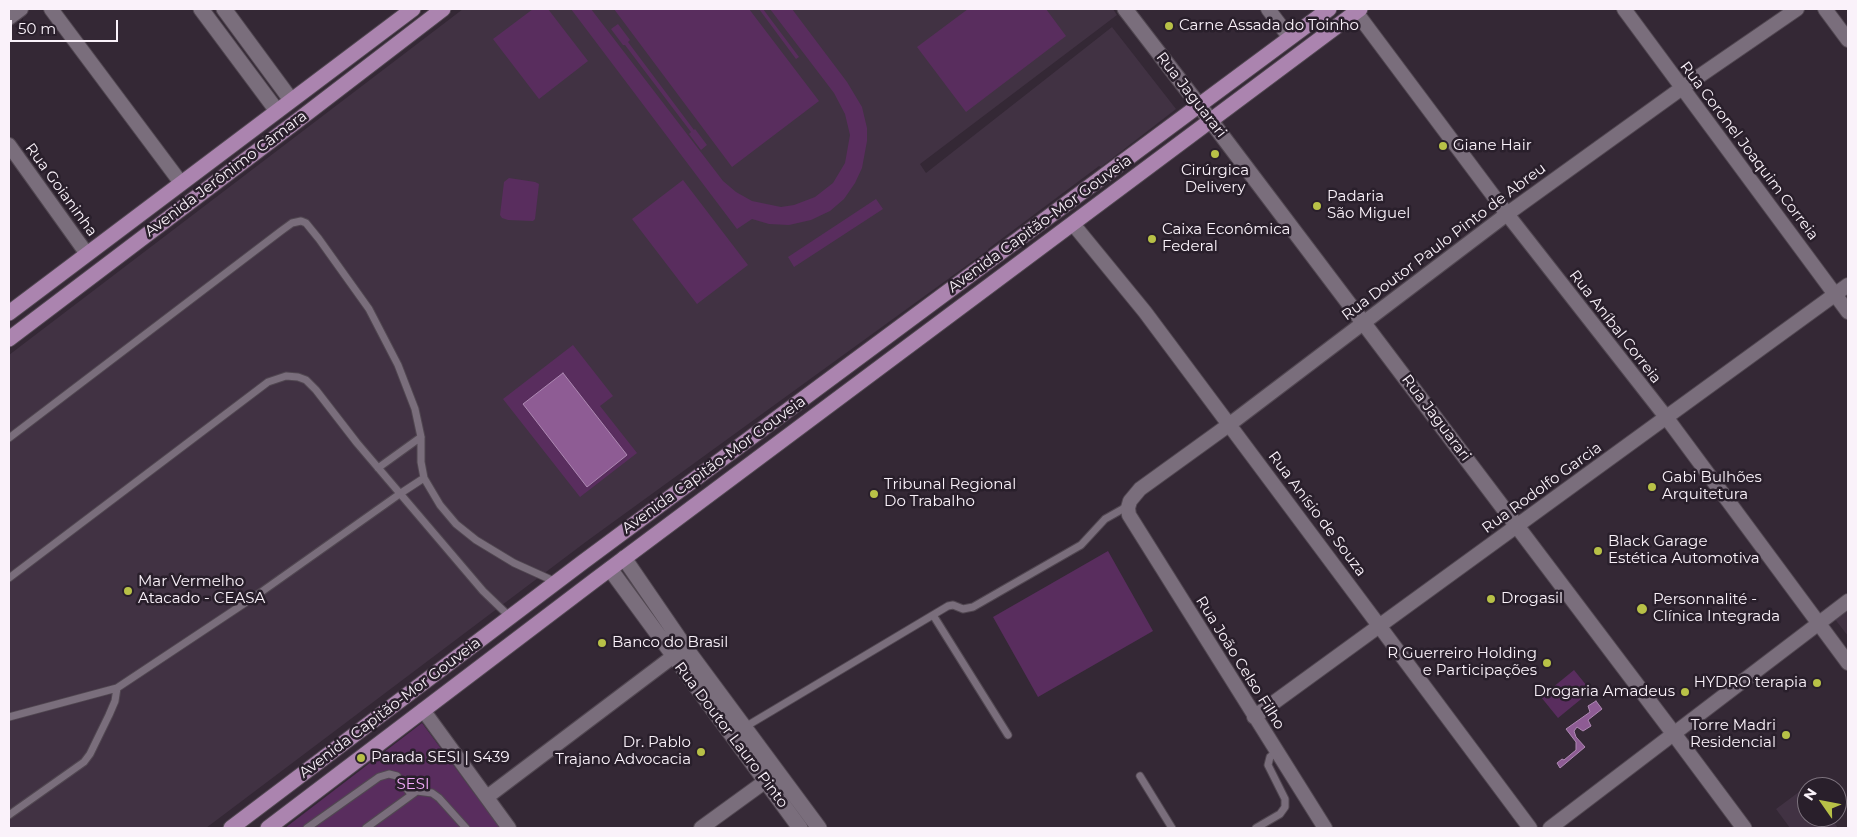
<!DOCTYPE html>
<meta charset="utf-8">
<style>
body{margin:0}
#map{position:relative;width:1857px;height:837px;overflow:hidden;background:#342835;font-family:Montserrat,sans-serif}
canvas{display:block}
.frame{position:absolute;inset:0;border:10px solid #faf2fa;pointer-events:none}
.north{position:absolute;left:1797px;top:777px;width:50px;height:50px;box-sizing:border-box;background:#291f2b;border:1px solid #7d737e;border-radius:50%;rotate:303deg;font-size:14px;font-weight:700;line-height:20px;text-align:center;color:#faf2fa}
.north::after{content:'';display:block;margin:auto;width:18px;height:22px;background:#b8c147;clip-path:polygon(50% 0,100% 100%,50% 72%,0 100%)}
.scale{position:absolute;left:10px;top:20px;width:108px;height:22px;box-sizing:border-box;border:2px solid #faf2fa;border-top:0;padding-left:6px;font-size:15px;line-height:18px;white-space:nowrap;color:#faf2fa;-webkit-text-stroke:4px #291f2b;paint-order:stroke}
</style>
<div id="map">
<canvas width="1857" height="837"></canvas>
<div class="frame"></div>
<div class="north">N</div>
<div class="scale">50 m</div>
</div>
<script>
const c = document.querySelector('canvas').getContext('2d');
c.lineJoin = 'round';
function paint(path, color) {
  c.fillStyle = color;
  c.fill(path, 'evenodd');
}
function shape(rows) {
  const path = new Path2D();
  for (const r of rows) {
    path.moveTo(r[0], r[1]);
    for (let i = 2; i < r.length; i += 2) path.lineTo(r[i], r[i + 1]);
  }
  return path;
}
function trace(path, color, width, dash) {
  c.strokeStyle = color;
  c.lineWidth = width;
  c.lineCap = dash ? 'butt' : 'round';
  c.setLineDash(dash || []);
  c.stroke(path);
}
function drawText(font, color, halo, rows, align = 'center') {
  c.font = font + ' Montserrat,sans-serif';
  c.lineWidth = 5;
  c.setLineDash([]);
  c.textBaseline = 'middle';
  c.strokeStyle = halo;
  c.fillStyle = color;
  for (const [text, x, y, turn = 0] of rows) {
    c.save();
    c.translate(x, y);
    c.rotate((+turn || 0) * Math.PI / 180);
    c.textAlign = isNaN(turn) ? turn : align;
    if (halo) c.strokeText(text, 0, 0);
    c.fillText(text, 0, 0);
    c.restore();
  }
}
paint(shape([
 [463,9,1113,9,1117,15,920,164,926,173,1112,27,1176,109,1101,167,1099,166,988,249,988,250,587,541,206,828,9,828,9,355],
 [1848,607,1848,636,1834,618],
 [1807,786,1807,817,1830,817,1838,828,1790,828,1776,809]
]), '#413243');
paint(shape([
 [533,9,548,9,588,61,539,99,493,39],
 [571,9,591,9,723,181,736,192,752,201,781,207,794,205,815,197,833,183,845,163,850,135,845,114,834,93,770,9,792,9,847,82,862,107,867,128,867,141,862,168,855,183,844,199,830,211,811,220,789,225,769,224,752,219,737,229],
 [614,9,749,9,819,101,732,167],
 [759,9,763,9,799,57,796,59],
 [968,9,1046,9,1066,36,966,112,917,47],
 [618,24,630,40,628,42,694,130,695,129,707,145,701,150,689,134,691,132,625,45,623,45,611,29],
 [509,178,535,182,539,184,535,219,533,221,508,220,502,218,500,215,504,182],
 [683,180,748,265,697,304,632,219],
 [876,199,883,209,794,267,788,257],
 [573,345,613,396,600,406,637,453,580,497,503,399],
 [1108,551,1153,631,1038,697,993,617],
 [1574,670,1591,691,1558,718,1541,697],
 [422,723,500,828,285,828]
]), '#592d5e');
const water = shape([
 [563,373,627,455,587,487,523,404,563,373],
 [1596,701,1602,709,1588,720,1591,726,1583,731,1577,727,1574,731,1576,737,1585,747,1560,768,1557,763,1562,759,1564,760,1576,750,1576,742,1566,729,1590,712,1588,706,1596,701]
]);
paint(water, '#8e5c94');
trace(water, '#ae89b3', 1);
const service = shape([
 [9,438,281,231,292,223,301,221,306,223,319,239,369,309,398,365,415,409,421,437,421,462,424,478,440,505,456,524,476,540,514,563,556,582],
 [378,468,421,437],
 [9,578,268,382,286,376,298,377,306,380,316,390,357,443,483,591,510,617],
 [933,615,1008,735],
 [9,717,117,688,257,595,401,493,424,478],
 [745,727,948,606,953,605,963,609,973,607,1081,545,1105,519,1128,506],
 [1140,776,1172,828],
 [9,815,84,762,90,754,109,715,115,701,117,688],
 [307,828,379,777,389,774,397,776,411,794],
 [366,828,417,791,432,793,439,798,466,828],
 [1256,828,1280,814,1285,807,1285,799,1268,765,1270,757,1276,752]
]);
const minor = shape([
 [51,9,181,183],
 [1268,9,1290,38],
 [1624,9,1848,312],
 [1825,9,1848,40],
 [1356,12,1507,214,1666,417,1848,663],
 [9,18,21,9],
 [9,145,87,254],
 [1073,224,1145,312,1530,828],
 [423,710,509,828],
 [1254,717,1848,285],
 [487,797,683,649],
 [701,828,774,775],
 [1325,828,1129,515,1128,508,1130,501,1140,489,1230,424,1507,214,1682,88,1797,9],
 [1550,828,1848,601]
]);
const tertiary = shape([
 [201,9,277,111],
 [224,9,291,100],
 [624,558,685,647,819,828],
 [610,569,800,828]
]);
const secondary = shape([
 [1125,9,1211,121,1674,734,1744,828]
]);
const primary = shape([
 [9,313,413,9],
 [9,339,293,124,443,9],
 [231,828,583,562,1329,9],
 [268,828,595,580,1360,9]
]);
trace(service, '#514751', 9);
trace(minor, '#514751', 16);
trace(tertiary, '#514751', 17);
trace(secondary, '#514751', 17);
trace(primary, '#514751', 17);
trace(service, '#7a6e7c', 7);
trace(minor, '#7a6e7c', 14);
trace(tertiary, '#7a6e7c', 15);
trace(secondary, '#7a6e7c', 15);
trace(primary, '#ab84af', 15);
for (const [x, y, r, color] of [
 [1169,26,5,"#b8c147"],
 [1443,146,5,"#b8c147"],
 [1215,154,5,"#b8c147"],
 [1317,206,5,"#b8c147"],
 [1152,239,5,"#b8c147"],
 [1652,487,5,"#b8c147"],
 [874,494,5,"#b8c147"],
 [1598,551,5,"#b8c147"],
 [128,591,5,"#b8c147"],
 [1491,599,5,"#b8c147"],
 [1642,609,6,"#b8c147"],
 [602,643,5,"#b8c147"],
 [1547,663,5,"#b8c147"],
 [1817,683,5,"#b8c147"],
 [1685,692,5,"#b8c147"],
 [1786,735,5,"#b8c147"],
 [701,752,5,"#b8c147"],
 [361,758,5,"#b8c147"]
]) {
  const dot = new Path2D();
  dot.arc(x, y, r, 0, 2 * Math.PI);
  c.fillStyle = color;
  c.fill(dot);
  trace(dot, '#291f2b', 2);
}
drawText('15px', '#faf2fa', '#291f2b', [
 ["Carne Assada do Toinho",1179,26],
 ["Giane Hair",1453,146],
 ["Cirúrgica",1215,171,"center"],
 ["Delivery",1215,188,"center"],
 ["Padaria",1327,197],
 ["São Miguel",1327,214],
 ["Caixa Econômica",1162,230],
 ["Federal",1162,247],
 ["Gabi Bulhões",1662,478],
 ["Arquitetura",1662,495],
 ["Tribunal Regional",884,485],
 ["Do Trabalho",884,502],
 ["Black Garage",1608,542],
 ["Estética Automotiva",1608,559],
 ["Mar Vermelho",138,582],
 ["Atacado - CEASA",138,599],
 ["Drogasil",1501,599],
 ["Personnalité -",1653,600],
 ["Clínica Integrada",1653,617],
 ["Banco do Brasil",612,643],
 ["R Guerreiro Holding",1537,654,"right"],
 ["e Participações",1537,671,"right"],
 ["HYDRO terapia",1807,683,"right"],
 ["Drogaria Amadeus",1675,692,"right"],
 ["Torre Madri",1776,726,"right"],
 ["Residencial",1776,743,"right"],
 ["Dr. Pablo",691,743,"right"],
 ["Trajano Advocacia",691,760,"right"],
 ["Parada SESI | S439",371,758]
], 'left');
drawText('15px', '#faf2fa', '#291f2b', [
 ["Rua Jaguarari",1191,95,52],
 ["Rua Coronel Joaquim Correia",1749,151,53],
 ["Avenida Jerônimo Câmara",226,174,-37],
 ["Rua Goianinha",61,190,54],
 ["Avenida Capitão-Mor Gouveia",1040,224,-36],
 ["Rua Doutor Paulo Pinto de Abreu",1444,242,-37],
 ["Rua Aníbal Correia",1615,327,52],
 ["Rua Jaguarari",1436,418,53],
 ["Avenida Capitão-Mor Gouveia",714,465,-36],
 ["Rua Rodolfo Garcia",1542,488,-36],
 ["Rua Anísio de Souza",1317,514,53],
 ["Rua João Celso Filho",1240,663,58],
 ["Avenida Capitão-Mor Gouveia",390,708,-37],
 ["Rua Doutor Lauro Pinto",731,735,53]
]);
drawText('15px', '#f2aaf9', '#291f2b', [
 ["SESI",413,785]
]);
</script>
